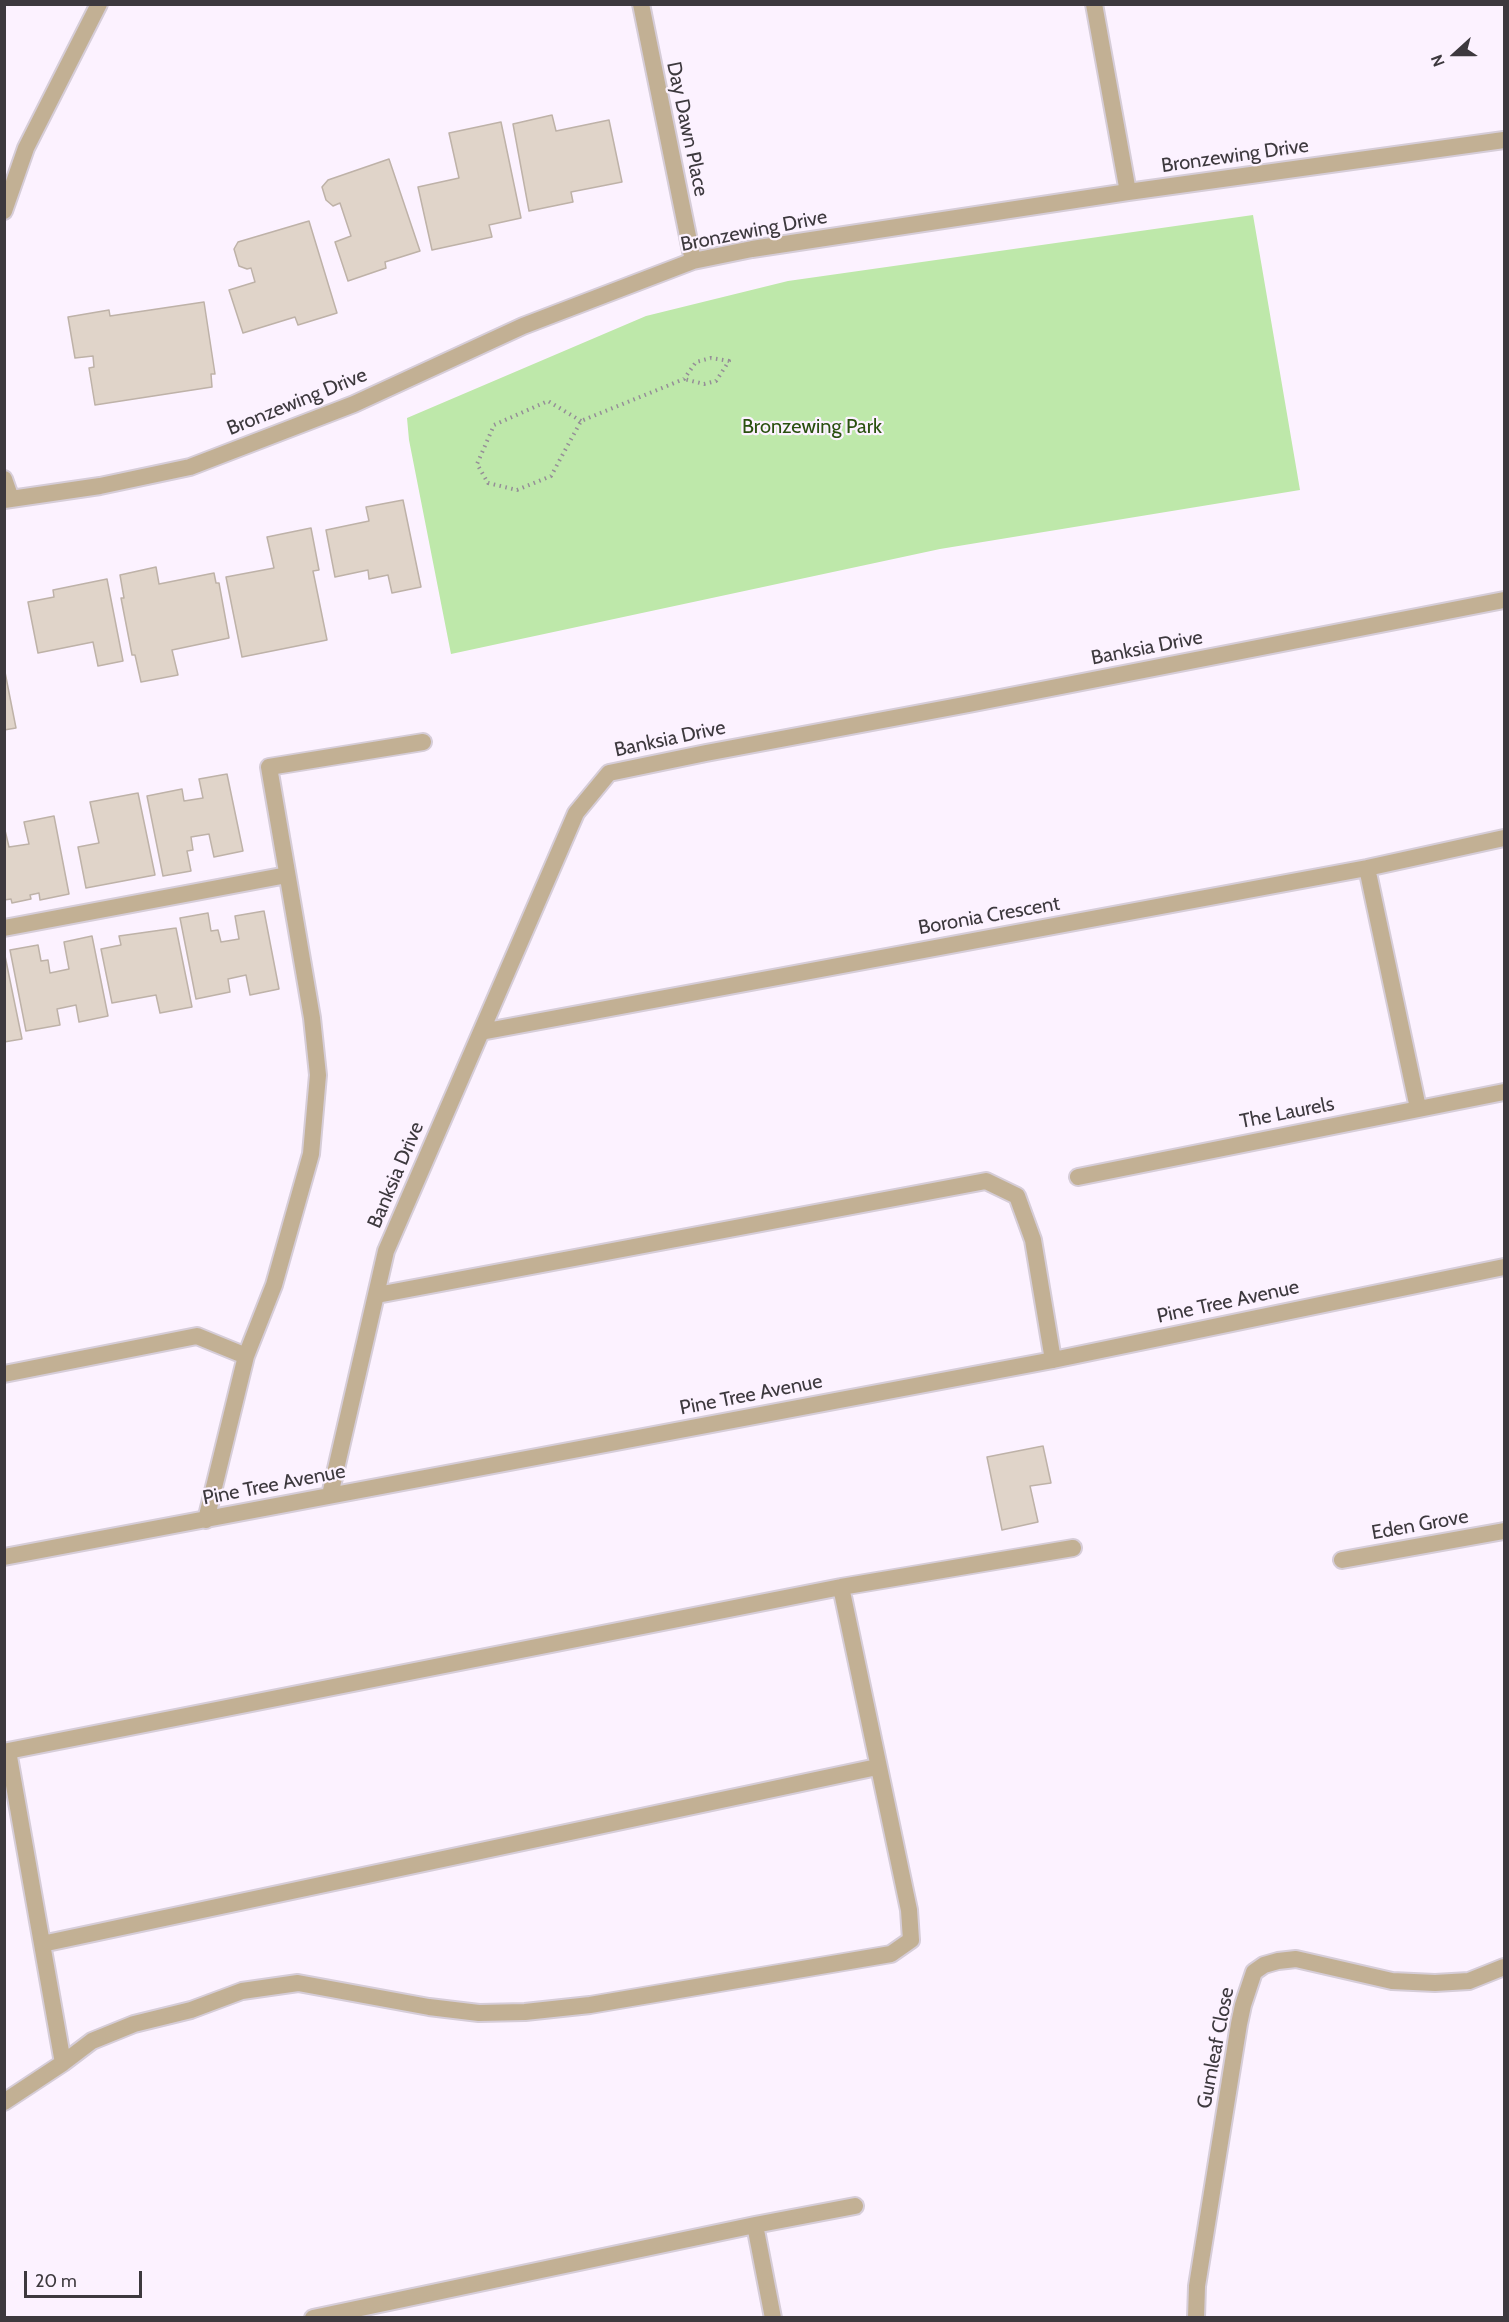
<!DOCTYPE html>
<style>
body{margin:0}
#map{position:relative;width:1509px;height:2322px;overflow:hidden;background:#fcf2ff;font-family:Cabin,sans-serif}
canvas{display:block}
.frame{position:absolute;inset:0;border:6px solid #3d393e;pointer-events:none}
.north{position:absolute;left:1425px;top:24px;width:60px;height:60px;-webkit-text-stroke:4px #fcf2ff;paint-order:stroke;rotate:249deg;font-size:16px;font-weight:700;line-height:24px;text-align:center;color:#3d393e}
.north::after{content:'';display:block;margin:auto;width:21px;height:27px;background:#3d393e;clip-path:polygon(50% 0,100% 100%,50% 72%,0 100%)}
.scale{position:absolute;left:24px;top:2271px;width:118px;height:27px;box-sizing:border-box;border:3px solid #3d393e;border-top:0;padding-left:8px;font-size:18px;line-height:21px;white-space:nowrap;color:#3d393e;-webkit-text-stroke:4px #fcf2ff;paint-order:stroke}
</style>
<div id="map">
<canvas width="1509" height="2322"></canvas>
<div class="frame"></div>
<div class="north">N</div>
<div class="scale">20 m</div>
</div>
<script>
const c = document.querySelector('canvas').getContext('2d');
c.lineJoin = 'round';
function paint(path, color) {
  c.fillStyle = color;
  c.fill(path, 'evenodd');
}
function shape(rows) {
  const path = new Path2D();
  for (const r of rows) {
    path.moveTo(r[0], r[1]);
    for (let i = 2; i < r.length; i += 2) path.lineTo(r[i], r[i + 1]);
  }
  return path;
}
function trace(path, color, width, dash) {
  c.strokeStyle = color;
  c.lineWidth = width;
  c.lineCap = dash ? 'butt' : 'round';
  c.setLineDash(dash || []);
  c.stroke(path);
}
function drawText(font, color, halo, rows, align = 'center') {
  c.font = font + ' Cabin,sans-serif';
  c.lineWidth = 4.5;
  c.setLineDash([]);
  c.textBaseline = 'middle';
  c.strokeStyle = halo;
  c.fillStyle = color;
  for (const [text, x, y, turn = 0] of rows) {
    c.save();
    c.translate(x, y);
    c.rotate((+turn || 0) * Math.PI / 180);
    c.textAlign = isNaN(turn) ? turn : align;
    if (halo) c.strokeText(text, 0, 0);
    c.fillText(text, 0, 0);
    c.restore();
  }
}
paint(shape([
 [1253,215,1300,490,940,549,451,654,409,440,407,418,646,316,788,281]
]), '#bee8aa');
const building = shape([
 [552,115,556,131,609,120,622,182,571,192,573,202,529,211,513,124,552,115],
 [501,122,521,218,489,225,492,237,432,250,418,187,459,178,449,133,501,122],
 [389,159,420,251,385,262,386,268,348,281,335,242,351,236,340,203,333,206,326,200,322,187,328,180,389,159],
 [309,221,337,313,298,325,295,317,243,333,229,290,255,282,251,268,247,269,239,266,234,249,238,242,309,221],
 [204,302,215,374,211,374,212,387,95,405,89,368,94,367,93,356,75,358,68,317,109,310,110,316,204,302],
 [403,500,421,587,392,593,388,575,369,579,368,570,335,577,326,530,369,521,366,507,403,500],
 [311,528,319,570,313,571,327,640,242,657,226,577,274,568,267,537,311,528],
 [156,567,159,584,214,573,216,583,219,583,229,638,172,650,178,675,141,682,135,655,132,655,121,598,124,598,120,575,156,567],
 [107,579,123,661,98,666,93,642,38,653,28,602,54,597,53,590,107,579],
 [4,667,16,728,4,730,4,667],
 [227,774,243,851,214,857,209,834,191,837,193,850,187,851,191,871,163,876,147,796,182,789,184,801,203,798,199,779,227,774],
 [138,793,155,875,86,888,78,847,99,843,90,802,138,793],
 [54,816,69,894,40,900,39,893,30,895,31,899,12,903,11,899,4,900,4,826,9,847,29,844,24,822,54,816],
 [264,911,279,989,250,995,246,975,228,979,230,992,196,999,180,918,208,913,211,931,218,930,221,942,239,939,235,916,264,911],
 [176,928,192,1007,160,1013,156,995,112,1003,101,949,121,945,119,936,176,928],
 [92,936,108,1016,79,1022,76,1005,57,1009,60,1025,26,1031,10,950,38,945,41,961,48,960,50,973,69,969,64,942,92,936],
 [4,951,22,1039,4,1042,4,951],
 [1043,1446,1051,1483,1030,1486,1038,1522,1002,1530,987,1457,1043,1446]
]);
paint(building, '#e0d4c9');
trace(building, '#beb2a8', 1.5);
const service = shape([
 [42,1944,877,1767],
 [63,2063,8,1751,841,1587,1073,1548],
 [4,2102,63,2063,92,2041,134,2024,191,2010,242,1991,298,1983,429,2007,479,2013,525,2012,590,2005,891,1954,911,1940,909,1910,841,1587]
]);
const minor = shape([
 [641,4,693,261],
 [1094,4,1128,192],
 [4,211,26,148,99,4],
 [4,479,11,499],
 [4,500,100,486,190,467,354,404,523,326,693,261,752,249,1128,192,1504,140],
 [1367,868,1418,1108],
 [4,928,287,875],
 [481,1032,1367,868,1504,838],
 [1078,1177,1504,1092],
 [377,1295,986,1181,1017,1196,1033,1240,1053,1360],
 [4,1374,197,1336,246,1356],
 [330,1495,386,1251,576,813,609,773,706,753,969,704,1504,600],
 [206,1520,246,1356,274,1285,311,1154,318,1075,312,1018,269,767,423,742],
 [4,1557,1053,1360,1504,1267],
 [1342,1560,1504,1531],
 [755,2225,773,2318],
 [313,2318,755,2225,855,2206],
 [1196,2318,1197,2286,1239,2024,1243,2005,1254,1972,1264,1965,1278,1961,1296,1959,1392,1981,1435,1983,1469,1981,1504,1967]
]);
trace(service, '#d6cdd8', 20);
trace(minor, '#d6cdd8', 20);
trace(shape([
 [581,421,548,401,494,425,477,464,488,483,517,490,551,476,581,421,684,379,696,362,711,358,729,361,716,381,704,384,684,379]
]), '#958e97', 4, [1.5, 4.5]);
trace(service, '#c2b094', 16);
trace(minor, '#c2b094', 16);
drawText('20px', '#3d393e', '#fcf2ff', [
 ["Day Dawn Place",687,129,78],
 ["Bronzewing Drive",1235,156,-8],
 ["Bronzewing Drive",754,231,-11],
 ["Bronzewing Drive",297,402,-22],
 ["Banksia Drive",1147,648,-11],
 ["Banksia Drive",670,739,-12],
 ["Boronia Crescent",989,916,-10],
 ["The Laurels",1287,1113,-11],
 ["Banksia Drive",396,1175,-67],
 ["Pine Tree Avenue",1228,1302,-12],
 ["Pine Tree Avenue",751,1395,-11],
 ["Pine Tree Avenue",274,1485,-11],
 ["Eden Grove",1420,1525,-10],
 ["Gumleaf Close",1216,2048,-79]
]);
drawText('20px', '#2a5110', '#fcf2ff', [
 ["Bronzewing Park",812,427]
]);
</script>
